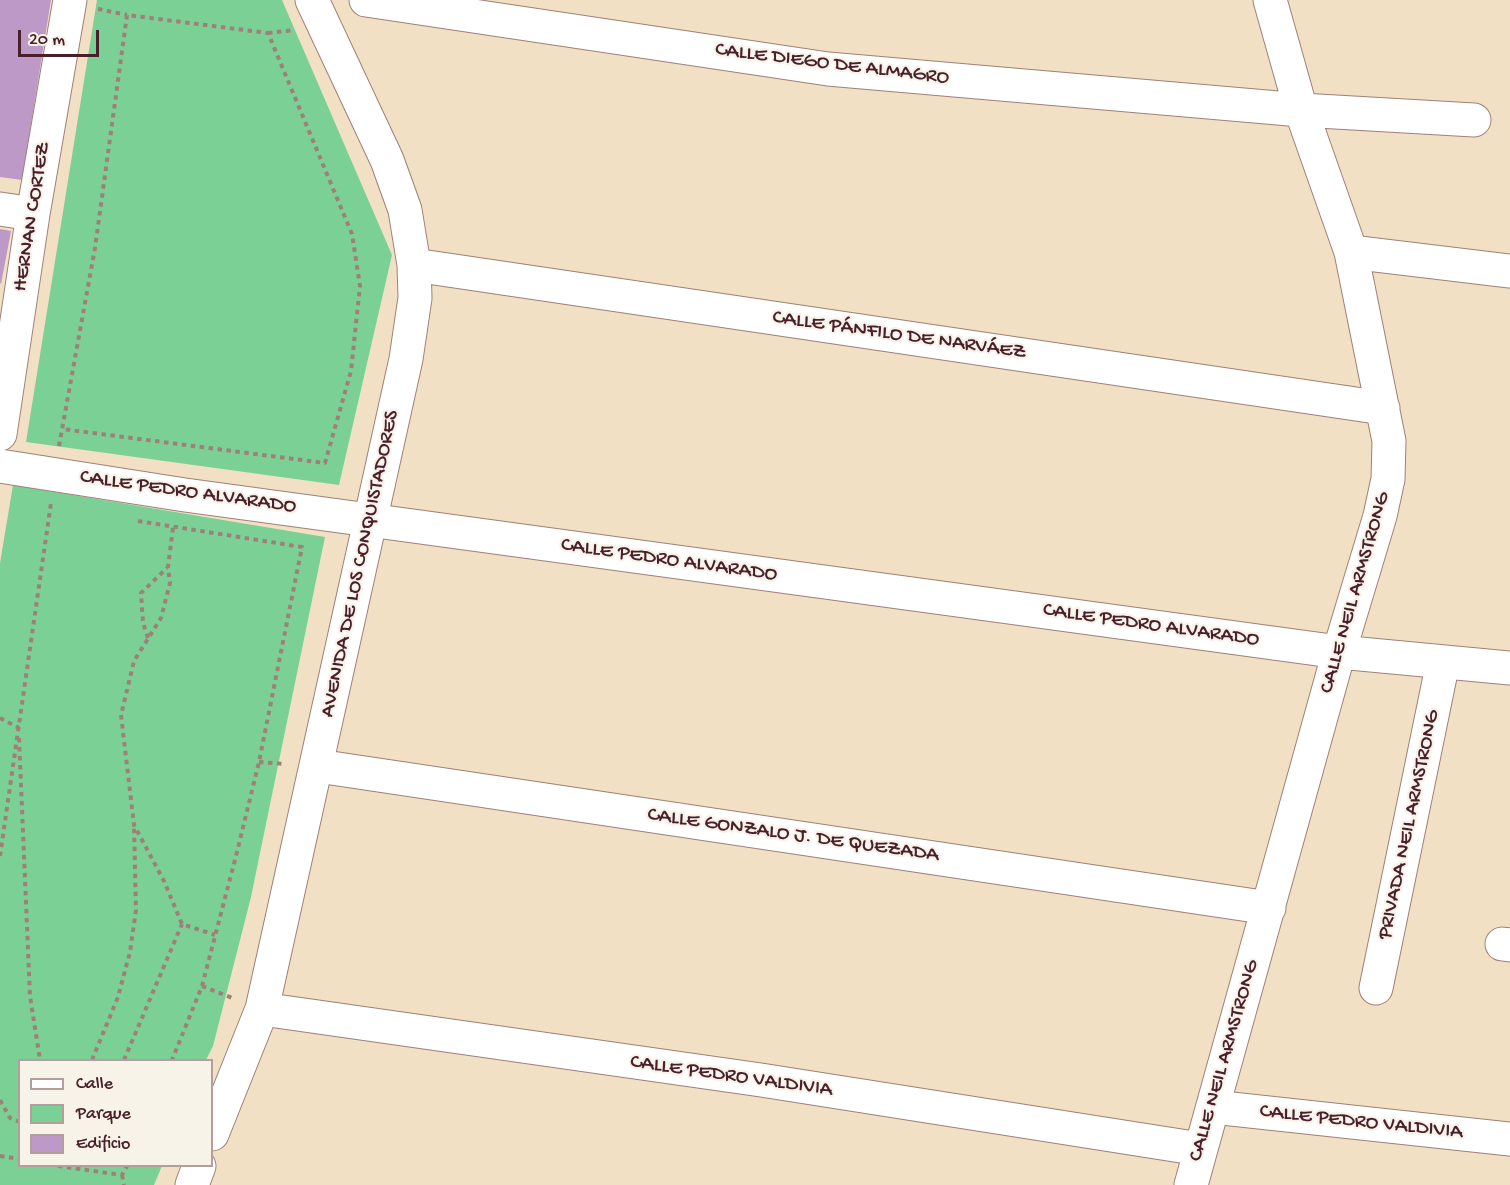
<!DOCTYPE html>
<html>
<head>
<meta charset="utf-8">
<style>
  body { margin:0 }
  #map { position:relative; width:1510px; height:1185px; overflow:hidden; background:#f2e0c4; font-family:"Gochi Hand",sans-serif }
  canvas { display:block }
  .legend { position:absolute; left:18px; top:1059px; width:195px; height:108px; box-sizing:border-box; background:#f7f3e8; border:2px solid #b29e9c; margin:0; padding:8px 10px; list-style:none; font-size:18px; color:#4a1f2b }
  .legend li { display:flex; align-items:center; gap:12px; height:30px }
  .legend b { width:30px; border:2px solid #b29e9c }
  .scale { position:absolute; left:18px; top:30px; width:81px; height:27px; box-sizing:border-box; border:3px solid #4a1f2b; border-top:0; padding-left:8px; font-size:18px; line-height:21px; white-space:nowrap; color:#4a1f2b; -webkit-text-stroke:4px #f7f3e8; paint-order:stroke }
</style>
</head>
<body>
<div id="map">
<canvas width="1510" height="1185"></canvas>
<ul class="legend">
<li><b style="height:8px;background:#fff"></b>Calle</li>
<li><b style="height:16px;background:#7bd195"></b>Parque</li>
<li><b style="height:16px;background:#bd99c7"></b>Edificio</li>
</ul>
<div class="scale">20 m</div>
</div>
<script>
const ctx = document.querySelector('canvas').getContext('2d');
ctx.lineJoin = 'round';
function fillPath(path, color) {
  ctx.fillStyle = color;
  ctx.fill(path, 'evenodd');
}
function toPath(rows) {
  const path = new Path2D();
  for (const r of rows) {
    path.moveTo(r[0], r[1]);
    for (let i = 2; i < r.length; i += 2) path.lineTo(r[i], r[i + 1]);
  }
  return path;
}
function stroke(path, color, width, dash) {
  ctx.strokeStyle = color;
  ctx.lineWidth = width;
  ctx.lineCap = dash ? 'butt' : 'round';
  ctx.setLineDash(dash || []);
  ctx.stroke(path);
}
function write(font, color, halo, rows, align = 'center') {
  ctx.font = font + ' "Gochi Hand",sans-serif';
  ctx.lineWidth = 4.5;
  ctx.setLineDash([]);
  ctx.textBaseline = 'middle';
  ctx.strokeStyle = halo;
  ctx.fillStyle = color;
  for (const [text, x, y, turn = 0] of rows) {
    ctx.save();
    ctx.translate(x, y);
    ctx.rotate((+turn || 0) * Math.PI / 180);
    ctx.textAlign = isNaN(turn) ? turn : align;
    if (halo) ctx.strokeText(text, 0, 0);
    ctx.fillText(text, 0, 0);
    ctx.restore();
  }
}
fillPath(toPath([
  [97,0,282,0,392,255,339,485,26,442],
  [13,485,325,537,251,897,213,1046,206,1060,20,1060,20,1166,162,1166,154,1185,0,1185,0,563]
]), '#7bd195');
fillPath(toPath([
  [0,0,51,0,22,180,0,177],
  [0,229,11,231,1,284,0,283]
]), '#bd99c7');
const minor = toPath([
  [366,0,828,69,1301,110,1474,120],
  [0,209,33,214],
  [1351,252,1510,271],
  [414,265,1383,408],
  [0,434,33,214,70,0],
  [0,466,185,495,1339,652,1510,668],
  [318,766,1269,908],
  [1502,944,1510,945],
  [1376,988,1443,662],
  [262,1009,761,1080,1200,1149],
  [1213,1107,1510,1139],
  [212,1134,262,1009,406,359,415,298,414,265,405,210,387,160,312,0],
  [192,1185,199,1166],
  [1191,1185,1339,652,1380,516,1388,479,1389,441,1351,252,1301,110,1270,0]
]);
stroke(minor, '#9e8078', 35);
stroke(toPath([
  [98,9,127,15],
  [268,33,294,30],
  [59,446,95,248,127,15,268,33,352,234,360,286,351,371,325,463,62,429],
  [138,521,302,547,259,762,237,852,202,986,172,1060],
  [173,528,168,567,170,583,161,618,134,661,121,715,134,825,164,881,182,924,215,935],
  [148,638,143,623,141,593,167,568],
  [0,718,19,728],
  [19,738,30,996,40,1060],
  [259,762,285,764],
  [0,856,51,503],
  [202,986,235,999],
  [92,1060,118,997,130,952,136,910,134,826],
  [124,1060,182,924],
  [0,1100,10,1118,20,1122],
  [0,1156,20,1159],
  [58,1166,122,1175,127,1166],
  [122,1175,124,1185]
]), '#9e8078', 4, [4.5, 4.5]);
stroke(minor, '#fff', 33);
write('21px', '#4a1f2b', '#f7f3e8', [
  ["CALLE DIEGO DE ALMAGRO",832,65,7],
  ["HERNAN CORTEZ",33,217,-81],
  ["CALLE PÁNFILO DE NARVÁEZ",899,336,8],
  ["CALLE PEDRO ALVARADO",188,493,8],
  ["CALLE PEDRO ALVARADO",669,561,8],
  ["AVENIDA DE LOS CONQUISTADORES",361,564,-78],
  ["CALLE NEIL ARMSTRONG",1356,593,-74],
  ["CALLE PEDRO ALVARADO",1151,626,8],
  ["PRIVADA NEIL ARMSTRONG",1410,825,-78],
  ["CALLE GONZALO J. DE QUEZADA",793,836,8],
  ["CALLE NEIL ARMSTRONG",1225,1061,-74],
  ["CALLE PEDRO VALDIVIA",731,1077,8],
  ["CALLE PEDRO VALDIVIA",1361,1123,6]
]);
</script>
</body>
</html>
